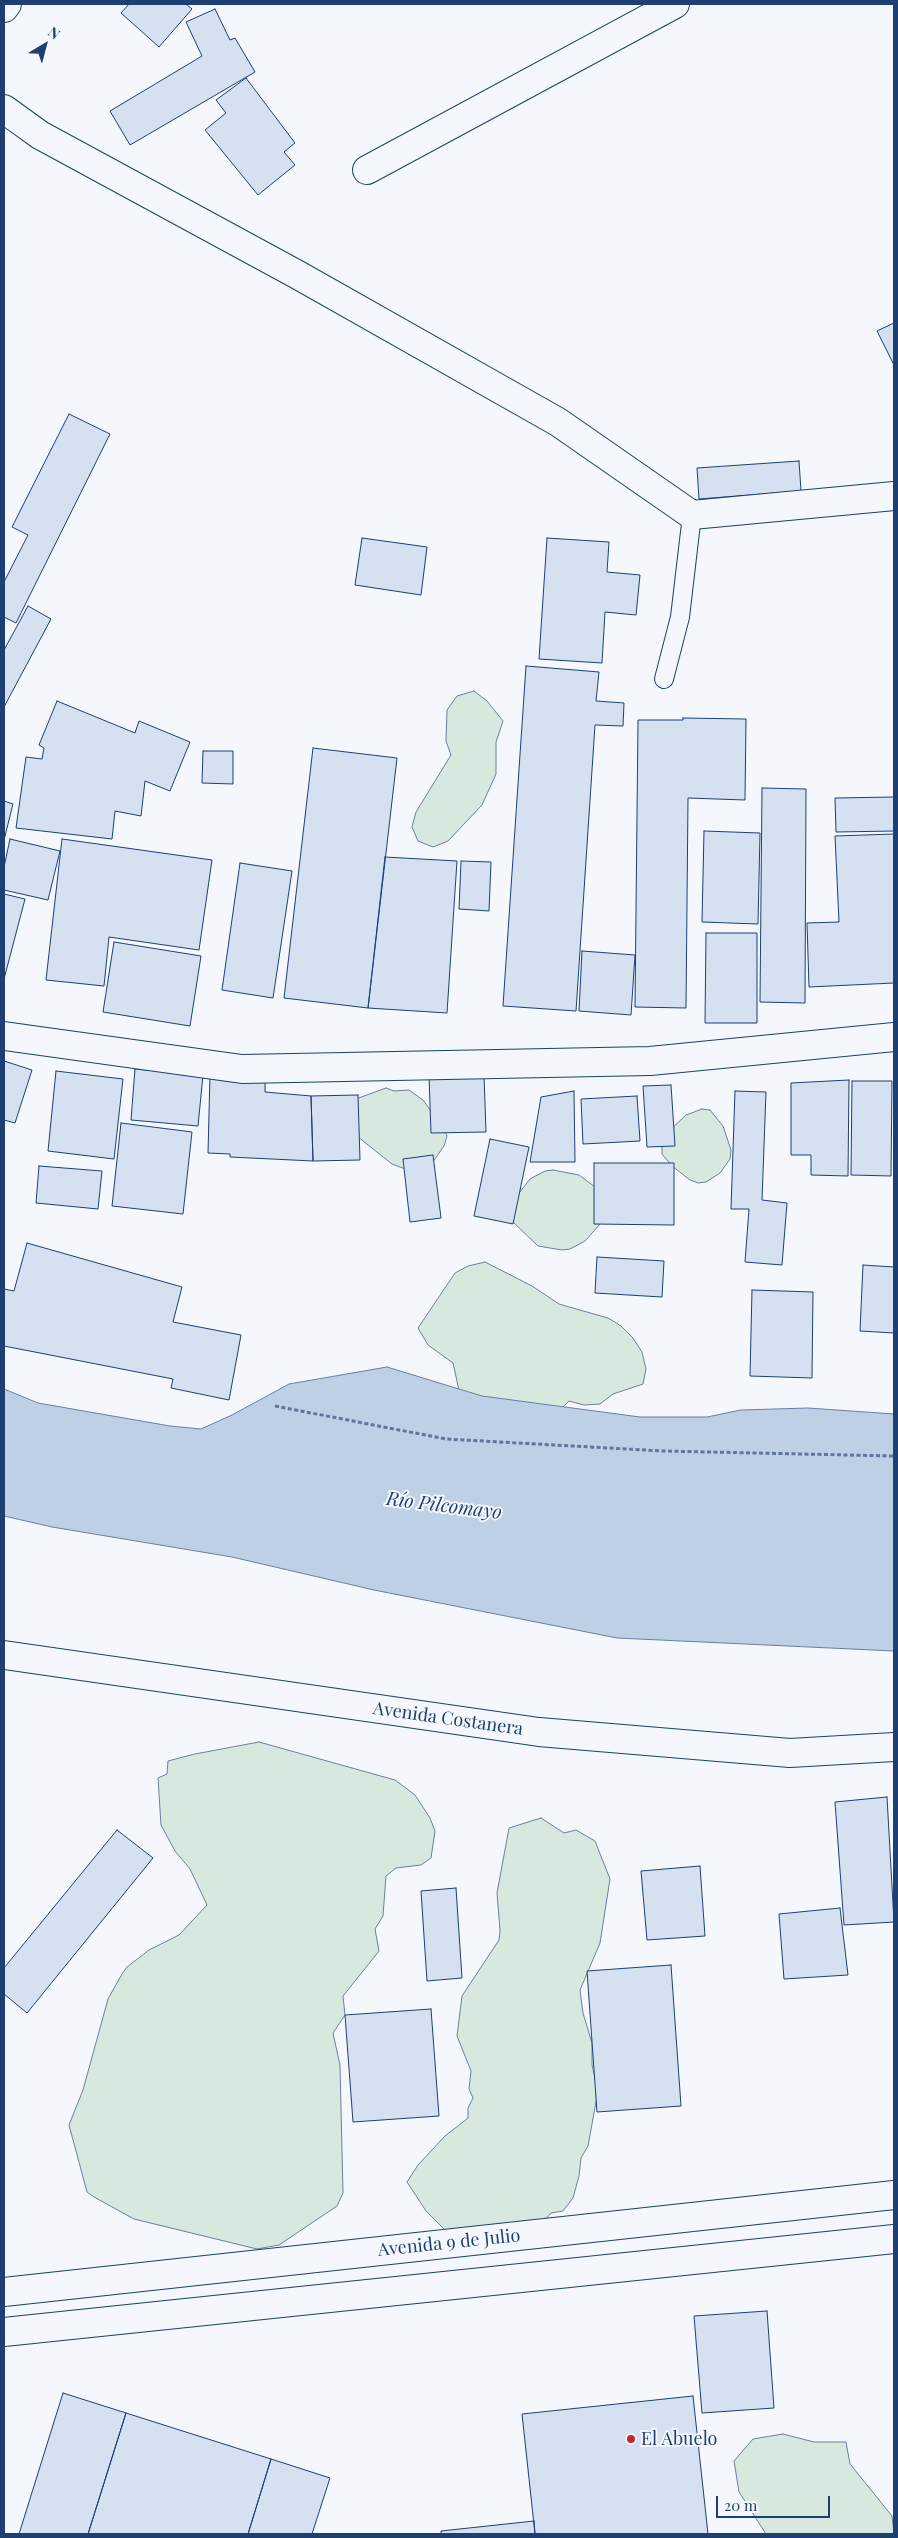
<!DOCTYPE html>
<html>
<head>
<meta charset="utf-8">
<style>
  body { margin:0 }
  #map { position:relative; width:898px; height:2538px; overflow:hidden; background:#f4f7fb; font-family:"Playfair Display",serif }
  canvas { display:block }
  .frame { position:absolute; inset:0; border:5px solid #1d3f73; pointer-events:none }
  .north { position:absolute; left:20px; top:20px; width:50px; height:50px; -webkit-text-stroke:4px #f4f7fb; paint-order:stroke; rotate:37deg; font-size:14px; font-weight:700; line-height:20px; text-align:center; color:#1d3f73 }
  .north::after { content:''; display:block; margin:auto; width:18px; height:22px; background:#1d3f73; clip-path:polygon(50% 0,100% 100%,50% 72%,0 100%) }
  .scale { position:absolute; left:716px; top:2496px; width:114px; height:22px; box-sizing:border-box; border:2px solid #1d3f73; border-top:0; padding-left:6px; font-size:15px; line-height:18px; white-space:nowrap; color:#1d3f73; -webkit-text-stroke:4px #f4f7fb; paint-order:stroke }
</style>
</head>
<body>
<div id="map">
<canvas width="898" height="2538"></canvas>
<div class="frame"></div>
<div class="north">N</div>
<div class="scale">20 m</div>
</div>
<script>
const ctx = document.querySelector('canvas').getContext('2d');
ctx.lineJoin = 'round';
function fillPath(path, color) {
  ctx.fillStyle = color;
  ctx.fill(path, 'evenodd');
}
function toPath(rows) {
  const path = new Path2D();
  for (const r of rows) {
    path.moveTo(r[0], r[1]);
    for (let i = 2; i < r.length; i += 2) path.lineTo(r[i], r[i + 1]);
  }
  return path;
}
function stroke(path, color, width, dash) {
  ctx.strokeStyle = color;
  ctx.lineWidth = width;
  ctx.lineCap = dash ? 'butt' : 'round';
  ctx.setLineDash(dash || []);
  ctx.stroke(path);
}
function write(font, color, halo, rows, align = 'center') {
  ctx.font = font + ' "Playfair Display",serif';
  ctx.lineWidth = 4;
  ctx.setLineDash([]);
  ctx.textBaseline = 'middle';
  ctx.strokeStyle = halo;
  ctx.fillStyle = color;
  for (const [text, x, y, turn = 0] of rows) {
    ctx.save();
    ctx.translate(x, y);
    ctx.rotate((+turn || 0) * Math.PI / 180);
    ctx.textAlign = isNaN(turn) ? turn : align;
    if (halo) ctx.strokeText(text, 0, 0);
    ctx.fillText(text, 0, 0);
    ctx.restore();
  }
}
const green = toPath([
  [474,691,487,701,503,721,496,742,496,774,482,805,448,841,433,847,418,841,412,827,416,812,451,755,446,741,447,710,457,696,474,691],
  [386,1088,394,1091,409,1090,423,1100,444,1129,447,1136,444,1146,430,1166,408,1170,392,1164,348,1129,356,1099,386,1088],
  [702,1109,710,1110,723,1126,731,1150,730,1159,720,1173,706,1182,698,1183,690,1180,672,1166,662,1154,662,1146,667,1133,686,1115,702,1109],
  [553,1170,579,1175,595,1187,608,1215,585,1241,570,1249,562,1250,538,1246,511,1220,516,1197,530,1179,545,1171,553,1170],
  [485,1262,532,1286,559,1304,608,1318,621,1326,633,1338,642,1352,646,1369,643,1384,613,1394,600,1404,584,1405,569,1401,558,1412,460,1395,453,1363,428,1345,418,1328,455,1273,468,1266,485,1262],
  [259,1742,395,1780,415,1795,430,1818,435,1831,431,1858,421,1865,396,1868,386,1876,383,1916,375,1929,379,1951,343,1996,345,2015,333,2033,340,2065,343,2193,337,2206,279,2245,257,2249,134,2219,94,2197,87,2192,69,2125,83,2090,108,1999,122,1974,127,1967,149,1950,179,1935,207,1905,190,1869,175,1851,161,1825,158,1778,167,1774,168,1761,195,1754,259,1742],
  [541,1818,564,1833,576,1830,595,1841,610,1879,600,1943,580,1990,583,2013,592,2043,592,2065,598,2091,588,2146,581,2158,579,2176,573,2198,563,2211,551,2213,544,2221,448,2233,426,2211,407,2182,418,2165,445,2136,468,2118,468,2108,473,2098,469,2089,471,2071,457,2036,462,1996,499,1940,500,1930,497,1893,509,1828,541,1818],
  [783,2434,814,2442,846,2442,850,2464,892,2516,894,2534,766,2534,739,2492,734,2461,753,2439,783,2434]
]);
fillPath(green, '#d7e8df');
stroke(green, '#687fa3', 1);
const water = toPath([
  [387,1367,482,1396,640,1417,707,1417,741,1410,808,1408,894,1414,894,1651,617,1638,374,1590,232,1557,52,1527,4,1516,4,1389,38,1403,170,1426,201,1429,232,1415,289,1384,387,1367]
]);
fillPath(water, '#bed0e5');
stroke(water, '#687fa3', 1);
const building = toPath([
  [129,4,186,4,192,9,159,47,121,13,129,4],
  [215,9,230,40,235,38,255,72,130,145,110,111,202,56,186,22,215,9],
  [246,78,295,143,284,152,295,165,258,195,205,130,226,113,216,100,246,78],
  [894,323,894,365,877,331,894,323],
  [69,414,110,434,16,623,4,617,4,582,28,535,12,527,69,414],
  [799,461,801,491,699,499,697,468,799,461],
  [362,538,427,547,421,595,355,585,362,538],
  [547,538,609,542,607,572,640,575,636,615,605,612,602,663,539,659,547,538],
  [28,606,51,619,4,707,4,650,28,606],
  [526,666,599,672,596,701,624,703,623,726,595,725,576,1011,503,1006,526,666],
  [57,701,135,733,139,721,190,742,170,791,145,781,141,816,115,811,112,839,16,828,26,757,42,759,44,748,39,745,57,701],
  [683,718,746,719,745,800,688,798,686,1008,635,1007,638,720,683,720,683,718],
  [313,748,397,758,368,1008,284,998,313,748],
  [203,751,233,751,233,784,202,783,203,751],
  [762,788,806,789,805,1003,760,1002,762,788],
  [894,797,894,831,836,832,835,798,894,797],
  [4,801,13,804,4,840,4,801],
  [704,831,760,833,758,924,702,922,704,831],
  [894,834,894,983,809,987,807,923,839,922,835,836,894,834],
  [10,839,60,851,48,900,4,890,4,867,10,839],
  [62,839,212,860,199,950,109,937,104,986,46,980,62,839],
  [385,857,457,861,447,1013,368,1008,385,857],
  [461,861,491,862,489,911,459,909,461,861],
  [240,863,292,871,273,998,222,990,240,863],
  [4,894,25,899,4,979,4,894],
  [706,933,757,933,757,1023,705,1023,706,933],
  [114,942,201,956,190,1026,103,1012,114,942],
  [582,951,635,955,631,1015,579,1011,582,951],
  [4,1061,32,1070,15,1123,4,1120,4,1061],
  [135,1069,203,1075,198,1126,131,1120,135,1069],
  [56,1071,123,1079,114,1159,48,1151,56,1071],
  [210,1075,265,1077,265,1092,311,1096,313,1161,230,1157,230,1154,208,1153,210,1075],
  [484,1075,486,1132,431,1133,429,1076,484,1075],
  [849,1080,848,1176,811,1175,811,1155,791,1155,791,1083,849,1080],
  [852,1081,892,1081,891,1176,851,1175,852,1081],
  [671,1085,675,1146,647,1147,643,1086,671,1085],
  [574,1091,575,1162,530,1162,541,1097,574,1091],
  [735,1091,766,1092,762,1200,787,1203,782,1265,745,1262,749,1209,731,1209,735,1091],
  [358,1095,360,1160,313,1161,311,1096,358,1095],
  [637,1096,640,1141,583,1144,581,1099,637,1096],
  [121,1123,192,1132,183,1214,112,1206,121,1123],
  [490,1139,529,1147,513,1224,474,1216,490,1139],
  [433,1155,441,1218,410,1222,403,1159,433,1155],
  [594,1163,674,1163,674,1225,594,1224,594,1163],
  [39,1166,102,1171,98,1209,36,1203,39,1166],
  [27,1243,182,1287,173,1322,241,1335,229,1400,171,1388,173,1379,4,1346,4,1289,14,1291,27,1243],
  [597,1257,664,1261,662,1297,595,1293,597,1257],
  [863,1265,894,1267,894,1333,860,1331,863,1265],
  [752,1290,813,1292,812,1378,750,1376,752,1290],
  [887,1797,894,1922,844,1925,835,1802,887,1797],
  [117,1830,153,1858,27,2013,4,1994,4,1968,117,1830],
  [700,1866,705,1936,647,1940,641,1871,700,1866],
  [456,1888,462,1978,427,1981,421,1891,456,1888],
  [840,1908,848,1975,784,1979,779,1914,840,1908],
  [671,1965,681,2106,597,2112,587,1971,671,1965],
  [431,2009,439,2116,353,2122,345,2015,431,2009],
  [767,2311,774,2408,702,2413,694,2316,767,2311],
  [63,2393,126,2413,88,2534,19,2534,63,2393],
  [693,2396,708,2534,535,2534,522,2414,693,2396],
  [126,2413,271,2459,248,2534,88,2534,126,2413],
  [271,2459,330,2478,312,2534,248,2534,271,2459],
  [534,2521,535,2534,441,2534,441,2531,534,2521]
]);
fillPath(building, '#d5e0f0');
stroke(building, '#1d3f73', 1);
const lane = toPath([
  [664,679,680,617,692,515]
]);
const street = toPath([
  [4,109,40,135,298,275,558,422,692,515,894,496],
  [367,170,675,4],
  [4,1036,242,1069,650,1061,894,1037],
  [4,2292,894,2195],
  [4,2332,894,2239]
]);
const secondary = toPath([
  [4,8,7,4],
  [4,1655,539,1732,790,1753,894,1747]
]);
stroke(lane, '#1d3f73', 20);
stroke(street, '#1d3f73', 30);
stroke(secondary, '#1d3f73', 30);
stroke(toPath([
  [275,1406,446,1439,663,1451,894,1456]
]), '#5e769c', 3, [4, 2.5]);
stroke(lane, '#f4f7fb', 18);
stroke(street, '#f4f7fb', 28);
stroke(secondary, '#f4f7fb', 28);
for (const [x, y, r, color] of [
  [631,2439,5,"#c62828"]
]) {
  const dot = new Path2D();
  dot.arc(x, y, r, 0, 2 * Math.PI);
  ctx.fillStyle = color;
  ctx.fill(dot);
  stroke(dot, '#f4f7fb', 2);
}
write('18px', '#1d3f73', '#f4f7fb', [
  ["Avenida Costanera",448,1719,8],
  ["Avenida 9 de Julio",449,2243,-6]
]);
write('18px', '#1d3f73', '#f4f7fb', [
  ["El Abuelo",641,2439]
], 'left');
write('italic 19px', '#1d3f73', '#f4f7fb', [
  ["Río Pilcomayo",444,1506,7]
]);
</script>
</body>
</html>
